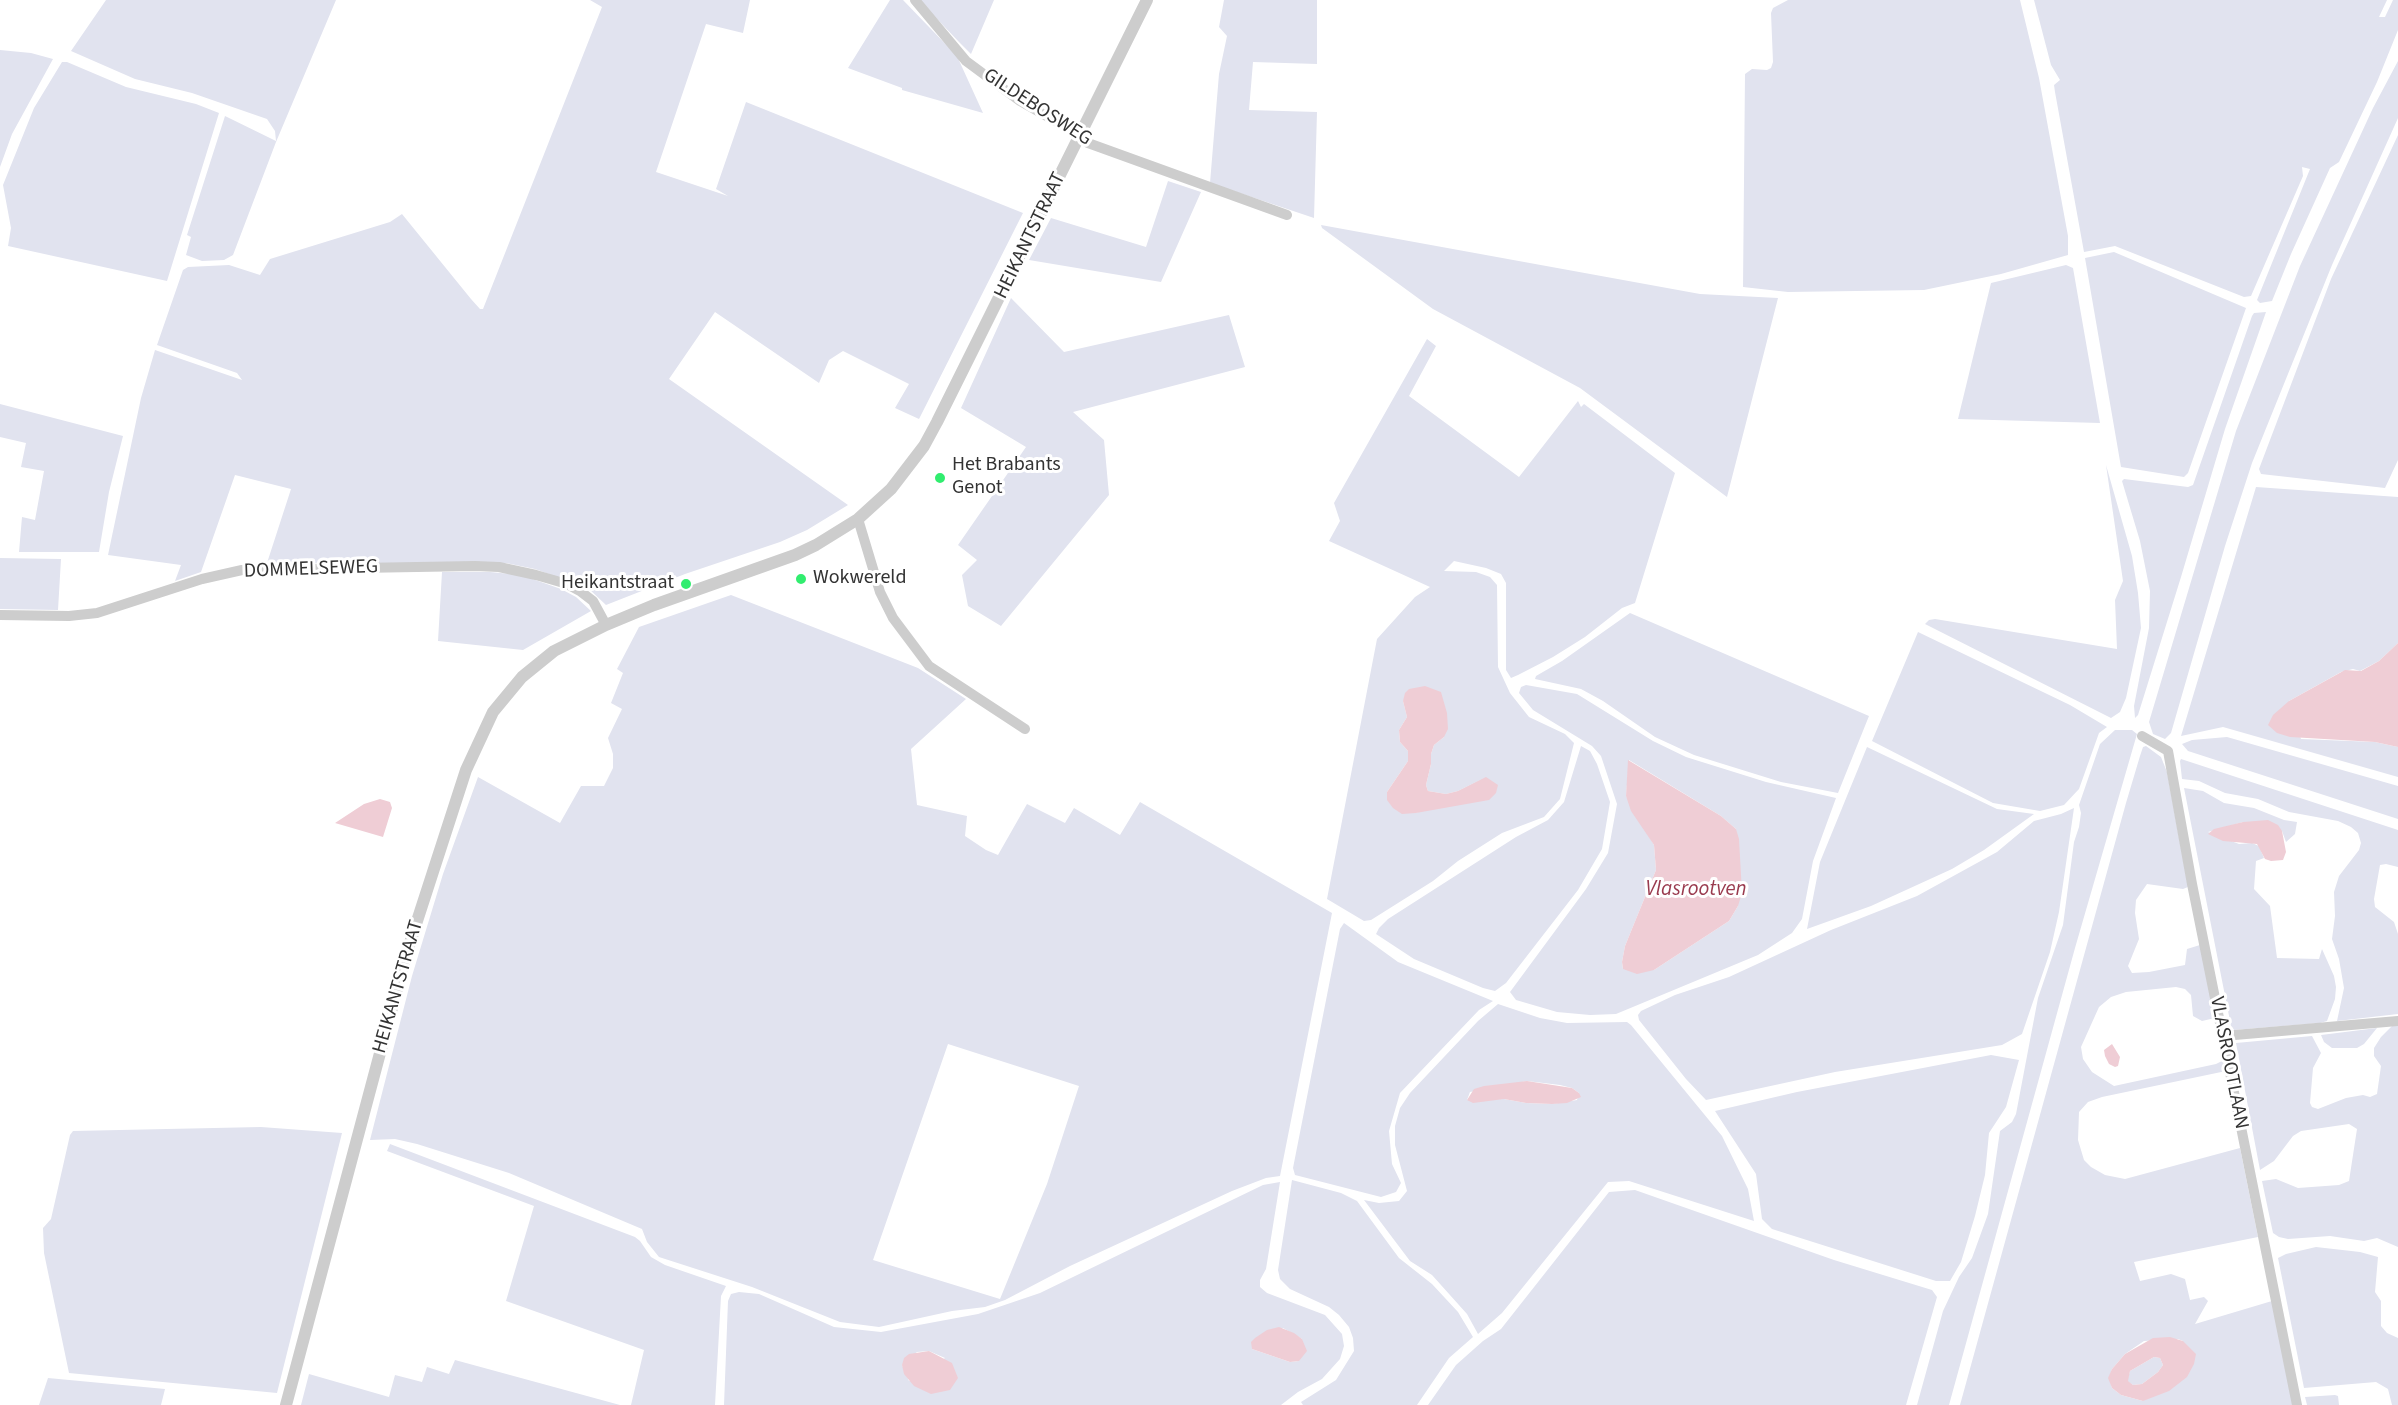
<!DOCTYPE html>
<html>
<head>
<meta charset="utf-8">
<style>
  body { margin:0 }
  canvas { display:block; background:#fff }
</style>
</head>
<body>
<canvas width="2398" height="1405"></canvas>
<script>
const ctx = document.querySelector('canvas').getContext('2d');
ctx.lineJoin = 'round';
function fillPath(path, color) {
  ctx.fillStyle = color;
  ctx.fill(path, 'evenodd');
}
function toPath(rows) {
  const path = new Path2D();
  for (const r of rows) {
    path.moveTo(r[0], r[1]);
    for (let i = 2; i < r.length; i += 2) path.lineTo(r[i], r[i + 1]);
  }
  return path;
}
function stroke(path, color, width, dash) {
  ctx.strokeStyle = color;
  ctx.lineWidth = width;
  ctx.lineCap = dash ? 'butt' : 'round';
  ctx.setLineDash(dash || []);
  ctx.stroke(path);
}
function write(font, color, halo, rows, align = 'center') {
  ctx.font = font + ' "Source Sans 3",sans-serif';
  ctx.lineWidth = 6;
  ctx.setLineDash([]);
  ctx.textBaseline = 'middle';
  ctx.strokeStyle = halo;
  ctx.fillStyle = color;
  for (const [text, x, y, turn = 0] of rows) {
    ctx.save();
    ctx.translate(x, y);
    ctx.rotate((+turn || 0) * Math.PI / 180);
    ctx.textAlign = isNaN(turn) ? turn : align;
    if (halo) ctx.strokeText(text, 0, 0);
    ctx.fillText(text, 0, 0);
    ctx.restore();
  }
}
fillPath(toPath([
  [106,0,336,0,276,142,233,255,224,260,202,261,186,255,191,237,187,235,225,116,276,141,275,131,267,119,192,93,135,79,71,51],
  [590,0,750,0,743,33,706,24,656,172,728,196,716,189,746,102,1023,213,919,419,895,408,909,384,843,351,829,360,819,383,715,312,669,379,848,505,807,530,780,542,685,574,606,605,588,588,535,569,506,563,267,563,291,489,235,475,201,572,175,581,181,565,108,555,141,398,155,350,242,380,237,373,157,345,183,270,188,267,229,265,260,275,270,259,390,222,402,214,471,299,480,309,483,309,602,7],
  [890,0,903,0,957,56,983,113,902,90,902,88,848,68],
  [919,0,994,0,971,54,959,42],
  [1224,0,1317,0,1317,64,1253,62,1249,110,1317,112,1314,218,1210,183,1219,74,1227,36,1219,27],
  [1788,0,2020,0,2039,78,2068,236,2068,255,2001,274,1924,290,1788,292,1743,287,1745,74,1752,69,1767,70,1771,68,1773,62,1771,13,1773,8],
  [2034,0,2387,0,2379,17,2385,17,2393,0,2398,0,2398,30,2377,82,2339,162,2330,168,2291,254,2272,301,2260,303,2257,300,2310,169,2302,167,2303,176,2251,296,2244,297,2115,246,2084,252,2055,92,2054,85,2060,80,2051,65],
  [0,50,31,53,53,59,12,134,0,167],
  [2398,61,2398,118,2332,265,2252,463,2225,546,2171,733,2165,739,2153,734,2149,722,2236,431,2300,266,2373,108],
  [62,62,67,62,126,87,196,104,219,113,167,281,8,246,11,228,3,185,34,108],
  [2398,135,2398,460,2385,488,2261,474,2259,469,2331,279],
  [1168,181,1201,192,1161,282,1029,260,1051,218,1146,247],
  [1321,225,1700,294,1778,298,1727,497,1580,388,1433,309,1322,228],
  [2114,252,2246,308,2188,473,2184,477,2121,467,2085,258],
  [2066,265,2073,268,2100,423,1958,419,1991,283],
  [1011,298,1064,352,1229,315,1245,367,1073,412,1104,440,1109,495,1001,626,968,606,962,575,977,560,958,545,1026,447,961,408],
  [2266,312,2225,429,2181,577,2138,715,2135,718,2134,706,2149,628,2150,591,2140,541,2122,481,2124,479,2188,487,2193,485,2252,316,2254,313],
  [1427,339,1436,346,1409,396,1519,477,1578,401,1581,407,1584,404,1675,473,1635,603,1622,608,1585,637,1553,657,1518,675,1511,678,1506,670,1506,583,1501,574,1486,568,1454,561,1444,571,1476,572,1490,577,1497,585,1498,667,1510,693,1529,717,1565,734,1574,743,1560,799,1544,817,1502,833,1458,861,1433,881,1371,920,1364,921,1327,899,1377,639,1415,597,1430,587,1329,541,1340,521,1334,503],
  [1420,687,1444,737,1434,745,1431,754,1431,764,1426,785,1428,791,1446,794,1458,791,1486,777,1416,813,1387,792,1408,761,1408,751,1400,742,1399,730,1407,717,1403,701],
  [0,404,123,436,109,492,99,552,19,552,22,517,35,520,44,471,21,467,26,443,0,437],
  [2106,465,2132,556,2138,593,2141,628,2126,698,2120,712,2111,718,1925,624,1929,620,1935,619,2117,649,2115,600,2123,581],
  [2256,487,2398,497,2398,643,2379,661,2360,671,2353,669,2341,672,2289,701,2301,739,2375,742,2398,747,2398,777,2223,727,2181,736],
  [0,558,61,559,58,610,0,609],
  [442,572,490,572,521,575,561,589,576,597,591,611,523,650,438,641],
  [731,595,918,668,966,699,911,749,917,805,967,816,965,836,986,850,998,855,1027,804,1065,823,1074,808,1120,835,1140,802,1332,913,1280,1176,1266,1178,1232,1191,1070,1266,1005,1300,985,1307,952,1311,879,1327,840,1322,752,1287,659,1257,647,1242,642,1229,509,1173,417,1144,395,1139,370,1140,412,976,443,874,478,777,560,823,581,786,604,786,613,768,613,754,608,738,622,709,611,703,623,673,617,669,639,627],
  [948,1044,1079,1086,1047,1184,1000,1299,873,1260],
  [1630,613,1869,716,1838,793,1781,782,1694,755,1655,737,1603,701,1581,689,1535,679,1536,676,1562,661],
  [1918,632,2070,705,2107,727,2099,733,2079,789,2064,805,2040,811,1993,803,1872,741],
  [1526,685,1577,694,1653,741,1686,757,1766,782,1836,798,1813,861,1802,919,1792,933,1758,955,1616,1014,1590,1015,1557,1012,1516,1000,1510,992,1586,889,1608,853,1617,804,1601,756,1592,746,1533,710,1519,693,1521,687],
  [1629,760,1721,816,1736,829,1738,906,1729,921,1654,970,1623,969,1622,962,1625,946,1656,870,1654,845,1626,796],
  [2115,730,2132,730,2137,734,2075,948,1949,1405,1917,1405,1943,1311,1959,1277,1972,1258,1988,1214,2000,1131,2012,1122,2016,1114,2038,998,2063,925,2074,842,2079,827,2081,813,2079,805,2100,744],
  [2227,737,2398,786,2398,819,2188,751,2182,744,2192,740],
  [1581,746,1590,751,1597,764,1610,802,1602,849,1578,890,1506,983,1495,991,1483,988,1414,959,1376,934,1379,928,1388,919,1516,837,1548,820,1564,802],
  [2146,746,2161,757,2167,772,2188,887,2183,889,2147,884,2136,900,2135,913,2139,939,2128,966,2132,973,2149,972,2185,965,2187,949,2200,945,2215,1018,2202,1021,2193,1016,2191,995,2185,989,2176,987,2126,992,2111,997,2099,1007,2081,1047,2083,1059,2092,1072,2114,1086,2216,1064,2224,1060,2226,1071,2102,1097,2088,1102,2079,1112,2078,1140,2084,1160,2091,1167,2105,1175,2125,1179,2240,1148,2258,1237,2134,1262,2140,1281,2171,1274,2185,1279,2190,1300,2204,1297,2208,1301,2195,1324,2272,1301,2293,1405,1960,1405,2126,803,2140,756,2143,747],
  [2178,1339,2183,1341,2143,1401,2121,1395,2112,1388,2109,1378,2112,1369,2125,1354,2144,1341],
  [1867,747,1997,809,2034,814,1984,850,1952,869,1871,906,1807,929,1820,862],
  [2181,759,2398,830,2398,867,2386,864,2380,865,2374,899,2375,907,2394,922,2398,934,2398,1014,2337,1021,2344,988,2339,959,2332,939,2335,916,2334,892,2339,876,2359,850,2361,843,2358,833,2351,827,2338,821,2289,812,2258,799,2225,793,2199,781,2182,779,2180,761],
  [2184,788,2203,791,2224,803,2254,808,2284,820,2297,822,2295,834,2286,842,2282,831,2243,822,2208,832,2239,844,2252,843,2259,846,2264,858,2256,861,2254,889,2270,906,2277,958,2319,959,2322,949,2334,976,2336,987,2335,999,2327,1021,2320,1023,2234,1030,2231,1026],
  [2074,808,2059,912,2050,952,2022,1034,2002,1045,1835,1072,1706,1100,1686,1079,1639,1020,1638,1015,1641,1011,1675,995,1729,977,1831,930,1917,896,1997,852,2034,821,2061,814],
  [1344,923,1398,962,1493,1001,1479,1010,1400,1093,1389,1131,1392,1164,1401,1183,1396,1192,1381,1197,1295,1175,1293,1168,1340,929],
  [1498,1004,1540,1018,1567,1023,1627,1022,1631,1025,1722,1136,1748,1189,1754,1221,1629,1181,1608,1182,1502,1313,1478,1334,1467,1314,1432,1275,1410,1261,1364,1200,1379,1203,1399,1201,1407,1191,1395,1145,1395,1126,1400,1108,1410,1093,1478,1021],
  [1527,1081,1560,1085,1572,1088,1579,1093,1577,1100,1552,1104,1526,1103,1504,1099,1467,1100,1470,1092],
  [2392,1026,2398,1026,2398,1247,2377,1238,2364,1241,2330,1236,2288,1239,2279,1237,2273,1233,2262,1181,2276,1179,2298,1188,2339,1185,2349,1181,2357,1129,2349,1124,2301,1131,2293,1136,2274,1161,2260,1170,2236,1043,2312,1036,2321,1053,2313,1068,2310,1103,2312,1107,2318,1109,2346,1098,2363,1095,2370,1097,2377,1094,2381,1066,2374,1056,2374,1048,2381,1037],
  [2377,1028,2364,1044,2357,1048,2332,1048,2324,1042,2321,1035],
  [1991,1055,2019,1060,2006,1107,1989,1133,1985,1175,1975,1216,1961,1262,1950,1281,1936,1281,1772,1229,1762,1219,1756,1174,1715,1111,1797,1092],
  [261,1127,342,1133,277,1393,69,1373,44,1253,43,1228,51,1219,70,1135,73,1131],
  [390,1144,635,1237,640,1241,651,1257,665,1265,726,1286,721,1296,715,1405,631,1405,644,1350,506,1301,534,1206,387,1151],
  [1292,1180,1341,1193,1357,1201,1399,1258,1432,1284,1458,1312,1473,1337,1449,1358,1417,1405,1303,1405,1301,1402,1336,1380,1354,1351,1353,1338,1349,1327,1339,1315,1329,1307,1290,1289,1280,1279,1278,1270],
  [1280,1182,1266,1269,1260,1280,1260,1287,1267,1293,1325,1315,1342,1334,1344,1346,1340,1359,1322,1379,1298,1392,1281,1405,724,1405,728,1301,731,1294,739,1292,759,1294,834,1327,881,1332,978,1314,1040,1293,1263,1185],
  [1283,1328,1302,1339,1299,1361,1290,1362,1252,1349],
  [929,1351,945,1358,909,1381,902,1365,917,1352],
  [1635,1190,1834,1260,1932,1290,1937,1297,1906,1405,1428,1405,1456,1365,1483,1341,1501,1329,1609,1192],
  [2316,1247,2360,1252,2378,1257,2375,1292,2381,1301,2381,1326,2387,1333,2398,1338,2398,1405,2392,1405,2388,1389,2376,1382,2304,1388,2278,1258,2286,1254],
  [2154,1357,2160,1358,2163,1365,2158,1372,2142,1384,2133,1385,2127,1381,2130,1371],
  [455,1360,620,1405,301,1405,309,1374,389,1397,395,1375,422,1382,427,1367,449,1374],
  [48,1378,165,1389,161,1405,39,1405],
  [2335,1395,2338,1396,2339,1405,2307,1405,2305,1397]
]), '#e1e3ef');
fillPath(toPath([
  [2398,643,2398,747,2375,742,2290,737,2277,733,2268,725,2273,715,2289,701,2345,670,2361,671,2379,661],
  [1425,686,1441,692,1447,713,1448,729,1444,737,1434,745,1431,754,1431,764,1426,785,1428,791,1446,794,1458,791,1486,777,1498,785,1496,793,1489,800,1416,813,1402,814,1393,808,1387,800,1387,792,1408,761,1408,751,1400,742,1399,730,1407,717,1403,701,1405,693,1409,689],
  [1628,760,1721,816,1736,829,1739,839,1742,893,1738,906,1729,921,1654,970,1637,974,1623,969,1622,962,1625,946,1656,870,1654,845,1631,811,1626,796],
  [380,799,390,802,392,808,383,837,335,823,364,804],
  [2268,820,2278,825,2282,831,2286,852,2283,860,2271,861,2265,859,2257,844,2223,841,2208,834,2214,829,2243,822],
  [2112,1044,2120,1057,2118,1066,2115,1067,2109,1064,2105,1056,2104,1050],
  [1527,1081,1572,1088,1579,1093,1581,1097,1567,1103,1552,1104,1526,1103,1504,1099,1473,1103,1467,1100,1474,1089,1484,1086],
  [1279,1327,1294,1333,1302,1339,1307,1351,1299,1361,1290,1362,1252,1349,1251,1342,1255,1338,1267,1330],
  [2170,1337,2183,1341,2196,1354,2194,1364,2187,1377,2169,1391,2143,1401,2121,1395,2112,1388,2108,1378,2112,1369,2125,1354,2153,1338],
  [2154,1357,2160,1358,2163,1365,2158,1372,2142,1384,2133,1385,2128,1381,2130,1371],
  [929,1351,952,1363,958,1378,950,1390,931,1394,914,1386,904,1374,902,1365,904,1358,909,1354]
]), '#efcdd5');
stroke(toPath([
  [915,0,966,61,1020,101,1071,130,1088,143,1287,215],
  [858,519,880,592,893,618,929,666,1025,729],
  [0,615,69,616,97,613,202,579,242,570,475,566,499,567,536,575,567,584,580,591,593,601,606,625],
  [2142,736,2168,751,2192,884,2297,1405],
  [2223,1036,2398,1021]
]), '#cdcdcd', 10);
stroke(toPath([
  [286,1405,407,952,466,770,493,712,522,677,554,651,606,625,654,605,795,555,816,545,858,519,891,489,924,446,937,422,1147,0]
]), '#cdcdcd', 12);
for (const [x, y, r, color] of [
  [940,478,6,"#31ed6f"],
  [801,579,6,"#31ed6f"],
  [686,584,6,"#31ed6f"]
]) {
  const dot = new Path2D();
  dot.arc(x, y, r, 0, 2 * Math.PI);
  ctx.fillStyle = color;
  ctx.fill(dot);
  stroke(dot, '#fff', 2);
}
write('20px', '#333', '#fff', [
  ["GILDEBOSWEG",1037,108,33],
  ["HEIKANTSTRAAT",1031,236,-64],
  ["DOMMELSEWEG",311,570,-2],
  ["HEIKANTSTRAAT",399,987,-74],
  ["VLASROOTLAAN",2228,1063,79]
]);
write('20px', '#333', '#fff', [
  ["Het Brabants",952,466],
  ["Genot",952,489],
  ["Wokwereld",813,579],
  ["Heikantstraat",674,584,"right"]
], 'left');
write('italic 21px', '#9a3b4f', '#fff', [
  ["Vlasrootven",1696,890]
]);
</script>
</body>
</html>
